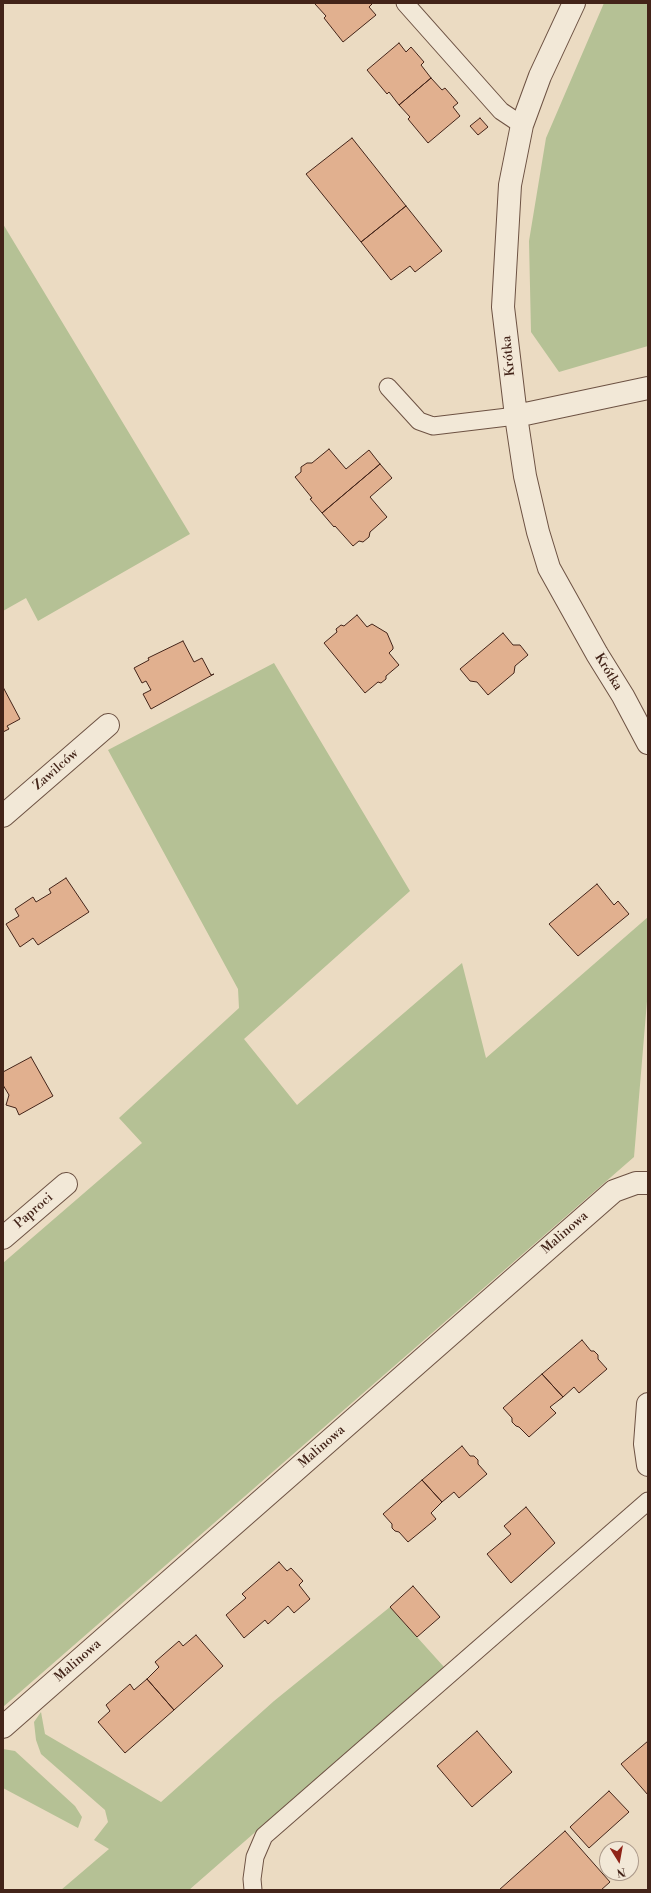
<!DOCTYPE html>
<html>
<head>
<meta charset="utf-8">
<style>
  body { margin:0 }
  #map { position:relative; width:651px; height:1893px; overflow:hidden; background:#ebdbc2; font-family:"Libre Bodoni",serif }
  canvas { display:block }
  .frame { position:absolute; inset:0; border:4px solid #432419; pointer-events:none }
  .north { position:absolute; left:599px; top:1841px; width:40px; height:40px; box-sizing:border-box; background:#f2e8d7; border:1px solid #ac9a8b; border-radius:50%; rotate:169deg; font-size:11px; font-weight:700; line-height:16px; text-align:center; color:#432419 }
  .north::after { content:''; display:block; margin:auto; width:14px; height:18px; background:#8f2418; clip-path:polygon(50% 0,100% 100%,50% 72%,0 100%) }
</style>
</head>
<body>
<div id="map">
<canvas width="651" height="1893"></canvas>
<div class="frame"></div>
<div class="north">N</div>
</div>
<script>
const ctx = document.querySelector('canvas').getContext('2d');
ctx.lineJoin = 'round';
function fillPath(path, color) {
  ctx.fillStyle = color;
  ctx.fill(path, 'evenodd');
}
function toPath(rows) {
  const path = new Path2D();
  for (const r of rows) {
    path.moveTo(r[0], r[1]);
    for (let i = 2; i < r.length; i += 2) path.lineTo(r[i], r[i + 1]);
  }
  return path;
}
function stroke(path, color, width, dash) {
  ctx.strokeStyle = color;
  ctx.lineWidth = width;
  ctx.lineCap = dash ? 'butt' : 'round';
  ctx.setLineDash(dash || []);
  ctx.stroke(path);
}
function write(font, color, halo, rows, align = 'center') {
  ctx.font = font + ' "Libre Bodoni",serif';
  ctx.lineWidth = 3;
  ctx.setLineDash([]);
  ctx.textBaseline = 'middle';
  ctx.strokeStyle = halo;
  ctx.fillStyle = color;
  for (const [text, x, y, turn = 0] of rows) {
    ctx.save();
    ctx.translate(x, y);
    ctx.rotate((+turn || 0) * Math.PI / 180);
    ctx.textAlign = isNaN(turn) ? turn : align;
    if (halo) ctx.strokeText(text, 0, 0);
    ctx.fillText(text, 0, 0);
    ctx.restore();
  }
}
fillPath(toPath([
  [604,3,648,3,648,346,559,372,531,332,529,241,546,138],
  [3,224,190,534,38,621,26,598,3,611],
  [274,663,410,891,244,1039,297,1105,462,963,486,1058,648,917,648,989,634,1157,3,1707,3,1263,142,1143,119,1118,239,1008,238,989,108,750],
  [390,1607,444,1667,189,1890,61,1890,109,1849,94,1840,108,1822,105,1810,41,1754,36,1740,34,1722,41,1712,45,1734,161,1802,274,1701],
  [3,1749,15,1751,75,1806,82,1817,78,1828,3,1788]
]), '#b5c195');
const building = toPath([
  [317,3,373,3,369,7,376,15,343,42,324,18,326,16,315,4,317,3],
  [399,43,406,52,411,47,424,62,421,65,431,78,399,105,389,92,387,94,367,70,399,43],
  [431,78,442,90,445,88,458,103,453,107,460,116,428,143,408,119,410,117,399,105,431,78],
  [480,118,488,127,478,135,470,126,480,118],
  [352,138,406,206,361,242,306,174,352,138],
  [406,206,442,251,415,272,410,266,391,280,361,242,406,206],
  [329,449,346,469,369,450,380,464,322,513,310,499,312,498,295,477,301,472,301,467,307,463,312,463,329,449],
  [380,464,392,478,370,497,387,517,370,532,369,537,363,542,359,541,353,546,335,526,334,527,322,513,380,464],
  [357,615,367,627,372,624,387,633,393,647,393,649,389,653,399,665,386,676,386,679,381,683,378,682,365,693,324,643,337,632,336,629,341,625,344,626,357,615],
  [503,633,513,645,520,645,528,655,515,666,514,673,488,695,477,682,470,681,460,669,503,633],
  [183,641,194,662,202,658,211,675,214,674,151,709,143,694,151,690,146,681,142,683,134,668,149,660,148,658,183,641],
  [3,687,20,719,7,726,9,729,3,732,3,687],
  [66,878,89,912,38,945,33,938,20,947,6,924,19,916,15,909,33,897,36,902,51,893,49,889,66,878],
  [597,884,614,905,618,901,629,914,578,956,549,924,597,884],
  [31,1057,53,1096,19,1115,16,1108,6,1105,9,1095,3,1085,3,1072,31,1057],
  [582,1340,591,1351,594,1351,598,1355,598,1359,607,1369,579,1393,574,1387,563,1397,542,1374,582,1340],
  [542,1374,563,1397,550,1407,556,1413,529,1437,519,1427,516,1426,512,1422,512,1418,503,1408,542,1374],
  [462,1446,470,1456,474,1456,478,1460,478,1464,487,1474,459,1498,454,1492,442,1502,422,1480,462,1446],
  [422,1480,442,1502,431,1513,436,1519,408,1542,399,1532,395,1531,392,1528,392,1524,383,1514,422,1480],
  [526,1507,555,1543,511,1583,487,1554,511,1534,504,1526,526,1507],
  [279,1562,287,1571,291,1568,303,1581,299,1585,310,1599,294,1613,288,1606,268,1624,265,1620,244,1638,226,1615,246,1598,242,1594,279,1562],
  [413,1586,440,1617,417,1637,390,1607,413,1586],
  [196,1635,223,1666,174,1710,147,1679,159,1667,155,1662,179,1641,183,1646,196,1635],
  [147,1679,174,1710,125,1753,98,1722,110,1711,106,1705,130,1684,134,1690,147,1679],
  [477,1731,512,1772,472,1807,437,1766,477,1731],
  [648,1741,648,1795,621,1764,648,1741],
  [609,1791,629,1812,589,1848,570,1827,609,1791],
  [565,1831,610,1882,601,1890,499,1890,565,1831]
]);
fillPath(building, '#e1b08f');
stroke(building, '#432419', 1);
const service = toPath([
  [405,3,501,111,522,125],
  [388,387,419,421,433,426,516,416],
  [253,1890,252,1879,255,1857,264,1836,648,1501]
]);
const minor = toPath([
  [574,3,540,76,522,125,510,185,503,307,516,416,525,476,538,532,549,568,597,654,623,696,648,743],
  [516,416,648,388],
  [3,816,108,725],
  [3,1238,66,1184],
  [648,1404,645,1444,648,1465],
  [3,1727,614,1191,636,1183,648,1183]
]);
stroke(service, '#6d5243', 19);
stroke(minor, '#6d5243', 24);
stroke(service, '#f2e8d7', 17);
stroke(minor, '#f2e8d7', 22);
write('13px', '#432419', '#f2e8d7', [
  ["Krótka",509,356,-96],
  ["Krótka",608,672,58],
  ["Zawilców",56,770,-41],
  ["Paproci",34,1211,-41],
  ["Malinowa",565,1233,-41],
  ["Malinowa",322,1447,-41],
  ["Malinowa",78,1661,-41]
]);
</script>
</body>
</html>
